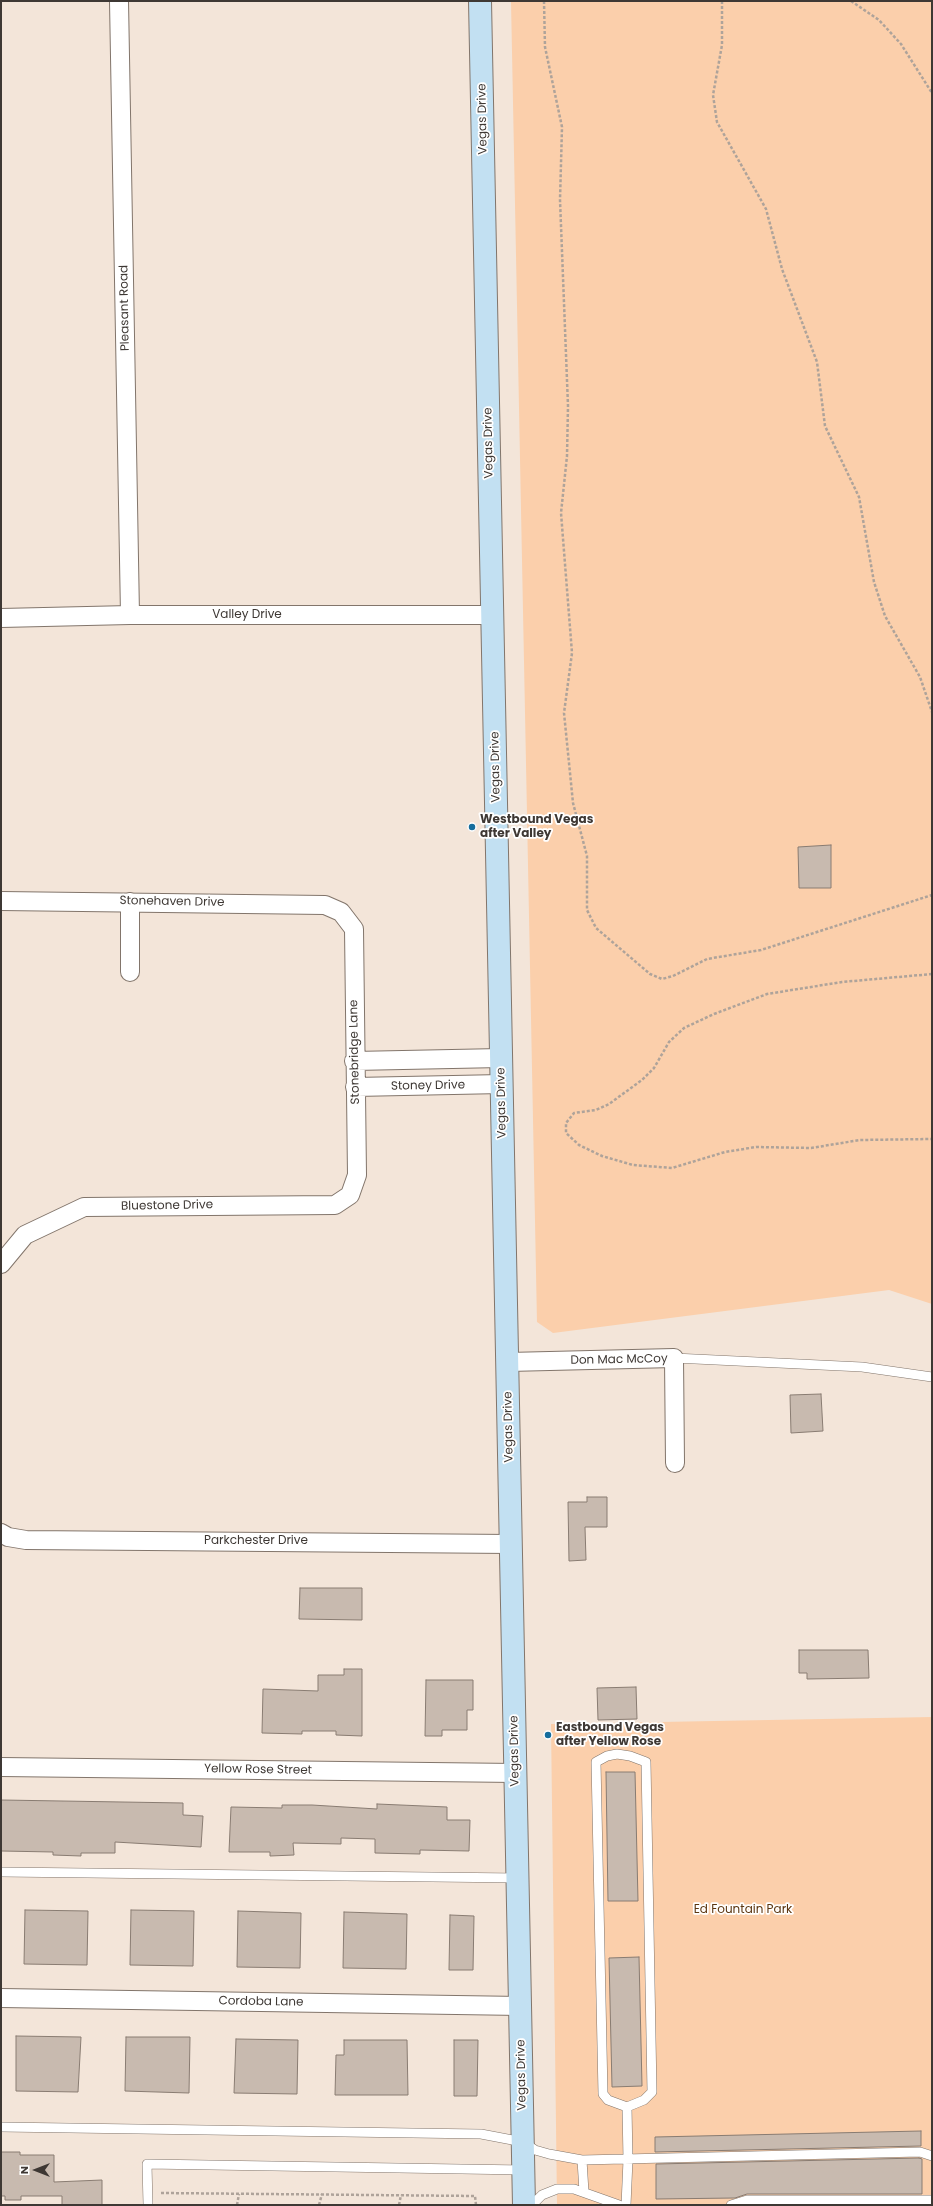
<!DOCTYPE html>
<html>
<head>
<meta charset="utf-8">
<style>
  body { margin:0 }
  #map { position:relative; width:933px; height:2206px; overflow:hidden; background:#f3e5d9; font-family:Poppins,sans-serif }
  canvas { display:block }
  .frame { position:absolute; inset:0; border:2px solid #3e3834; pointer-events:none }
  .north { position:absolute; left:16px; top:2150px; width:40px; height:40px; -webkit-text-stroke:3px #fff; paint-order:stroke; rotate:270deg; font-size:11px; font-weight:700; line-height:16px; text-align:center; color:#3e3834 }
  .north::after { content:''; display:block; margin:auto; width:14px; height:18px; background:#3e3834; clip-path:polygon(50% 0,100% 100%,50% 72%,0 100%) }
</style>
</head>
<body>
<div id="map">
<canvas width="933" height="2206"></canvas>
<div class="frame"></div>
<div class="north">N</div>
</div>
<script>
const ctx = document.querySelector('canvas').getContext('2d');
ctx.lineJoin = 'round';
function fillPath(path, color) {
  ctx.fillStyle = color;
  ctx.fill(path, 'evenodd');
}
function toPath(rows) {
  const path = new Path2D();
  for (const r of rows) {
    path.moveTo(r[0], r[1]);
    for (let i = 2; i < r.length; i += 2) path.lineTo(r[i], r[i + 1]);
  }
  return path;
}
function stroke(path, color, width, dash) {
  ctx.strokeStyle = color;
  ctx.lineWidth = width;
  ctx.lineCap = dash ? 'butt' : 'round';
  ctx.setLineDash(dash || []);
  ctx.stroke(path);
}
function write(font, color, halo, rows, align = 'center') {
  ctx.font = font + ' Poppins,sans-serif';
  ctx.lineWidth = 3.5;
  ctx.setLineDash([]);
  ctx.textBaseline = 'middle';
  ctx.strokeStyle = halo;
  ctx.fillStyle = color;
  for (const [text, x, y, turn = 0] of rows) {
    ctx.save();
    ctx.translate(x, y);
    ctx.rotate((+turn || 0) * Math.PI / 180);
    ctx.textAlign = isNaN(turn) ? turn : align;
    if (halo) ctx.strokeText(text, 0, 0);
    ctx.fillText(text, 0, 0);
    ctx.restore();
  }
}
fillPath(toPath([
  [511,1,932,1,932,1304,889,1290,553,1333,537,1322],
  [932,1717,932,2205,557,2205,551,1724]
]), '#fbcfab');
const building = toPath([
  [831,845,831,888,799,888,798,847,831,845],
  [821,1394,823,1431,791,1433,790,1395,821,1394],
  [587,1497,607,1497,607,1527,585,1527,586,1560,569,1561,568,1502,587,1502,587,1497],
  [300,1588,362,1588,362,1620,299,1619,300,1588],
  [799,1650,868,1650,869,1678,807,1679,807,1673,799,1673,799,1650],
  [344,1669,362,1669,362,1736,336,1735,336,1731,302,1731,302,1734,262,1733,263,1689,318,1691,318,1675,344,1675,344,1669],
  [426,1680,473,1680,473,1710,467,1710,467,1730,442,1730,442,1736,425,1736,426,1680],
  [636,1687,637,1719,598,1720,597,1688,636,1687],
  [606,1772,635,1772,638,1901,608,1901,606,1772],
  [1,1800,183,1803,183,1815,203,1816,201,1847,115,1842,115,1853,81,1853,81,1856,53,1855,53,1852,1,1851,1,1800],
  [377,1804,447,1807,447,1820,470,1820,469,1851,420,1850,420,1854,375,1853,375,1839,341,1838,341,1844,293,1843,294,1855,270,1856,270,1852,229,1852,231,1807,282,1808,282,1805,312,1805,377,1809,377,1804],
  [25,1910,88,1911,87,1965,24,1964,25,1910],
  [131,1910,194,1911,193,1966,130,1965,131,1910],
  [238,1911,301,1913,300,1968,237,1967,238,1911],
  [344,1912,407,1914,406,1969,343,1968,344,1912],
  [450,1915,474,1916,473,1970,449,1970,450,1915],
  [639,1957,642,2086,612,2087,609,1958,639,1957],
  [16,2036,81,2037,78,2092,16,2091,16,2036],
  [126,2037,190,2037,189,2093,125,2091,126,2037],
  [236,2039,298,2040,297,2094,234,2093,236,2039],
  [344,2040,407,2040,408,2095,335,2095,336,2055,344,2055,344,2040],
  [454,2040,478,2040,477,2096,454,2096,454,2040],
  [921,2131,921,2146,655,2152,655,2137,921,2131],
  [1,2152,20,2152,20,2155,54,2155,54,2182,102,2180,102,2205,62,2205,62,2196,21,2196,21,2200,5,2200,5,2196,1,2196,1,2152],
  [919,2158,922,2159,922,2194,747,2194,735,2198,656,2199,656,2164,919,2158]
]);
fillPath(building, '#c8baaf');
stroke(building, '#897c72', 1);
const service = toPath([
  [674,1358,862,1367,932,1377],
  [1,1872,518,1878],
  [1,2127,481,2134,523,2142,535,2150,549,2154,582,2160,920,2152,932,2156],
  [582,2160,584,2192],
  [148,2205,147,2164,524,2170],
  [532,2205,542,2195,557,2189,574,2189,619,2205],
  [626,2205,628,2160,627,2107,608,2100,603,2094,596,1762,607,1756,617,1754,630,1756,646,1762,652,2092,644,2100,627,2107],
  [731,2205,747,2200,932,2200]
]);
const minor = toPath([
  [119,1,130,615],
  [1,618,130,615,493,615],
  [1,901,325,905,341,912,354,929,357,1175,350,1195,335,1205,84,1207,25,1235,1,1264],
  [130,902,130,972],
  [354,1061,501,1058],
  [355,1087,502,1084],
  [508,1362,674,1358,675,1463],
  [1,1533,8,1537,26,1540,511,1544],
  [1,1767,516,1773],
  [1,1998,521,2006]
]);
const secondary = toPath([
  [480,1,524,2205]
]);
stroke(service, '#82756b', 10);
stroke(minor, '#82756b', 20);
stroke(secondary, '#82756b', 24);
stroke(toPath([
  [544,1,545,47,562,127,560,200,568,406,567,456,561,513,572,653,564,713,573,803,587,856,587,910,596,928,650,974,662,979,673,976,707,959,761,950,932,895],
  [722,1,722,45,713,95,717,122,766,209,782,269,817,362,825,426,859,497,874,582,885,616,920,677,932,712],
  [851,1,879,20,901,44,932,93],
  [932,974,842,982,767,994,714,1014,684,1028,669,1042,654,1068,642,1080,609,1104,596,1110,574,1113,566,1123,566,1133,579,1145,602,1156,633,1165,672,1168,725,1152,756,1147,811,1148,860,1140,932,1139],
  [161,2193,475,2196,476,2205],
  [237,2205,239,2194],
  [319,2205,322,2194],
  [399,2205,401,2195]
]), '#aea39a', 2.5, [3, 2]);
stroke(service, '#fff', 9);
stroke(minor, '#fff', 18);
stroke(secondary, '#c2e0f2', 22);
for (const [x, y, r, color] of [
  [472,827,4,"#156d9d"],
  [548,1735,4,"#156d9d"]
]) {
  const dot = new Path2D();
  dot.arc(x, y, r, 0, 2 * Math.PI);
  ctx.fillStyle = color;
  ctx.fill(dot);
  stroke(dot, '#fff', 1.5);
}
write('12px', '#3e3834', '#fff', [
  ["Vegas Drive",483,119,-91],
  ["Pleasant Road",125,308,-91],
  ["Vegas Drive",489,443,-91],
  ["Valley Drive",247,615],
  ["Vegas Drive",496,767,-91],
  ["Stonehaven Drive",172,902,1],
  ["Stonebridge Lane",355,1052,-91],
  ["Stoney Drive",428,1086,-1],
  ["Vegas Drive",502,1103,-91],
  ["Bluestone Drive",167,1206,-1],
  ["Don Mac McCoy",619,1360,-1],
  ["Vegas Drive",509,1427,-91],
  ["Parkchester Drive",256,1541],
  ["Vegas Drive",515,1751,-91],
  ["Yellow Rose Street",258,1770,1],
  ["Cordoba Lane",261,2002,1],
  ["Vegas Drive",522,2075,-91]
]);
write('bold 12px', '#3e3834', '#fff', [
  ["Westbound Vegas",480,820],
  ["after Valley",480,834],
  ["Eastbound Vegas",556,1728],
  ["after Yellow Rose",556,1742]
], 'left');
write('12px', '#5c3610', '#fff', [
  ["Ed Fountain Park",743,1910]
]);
</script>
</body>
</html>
